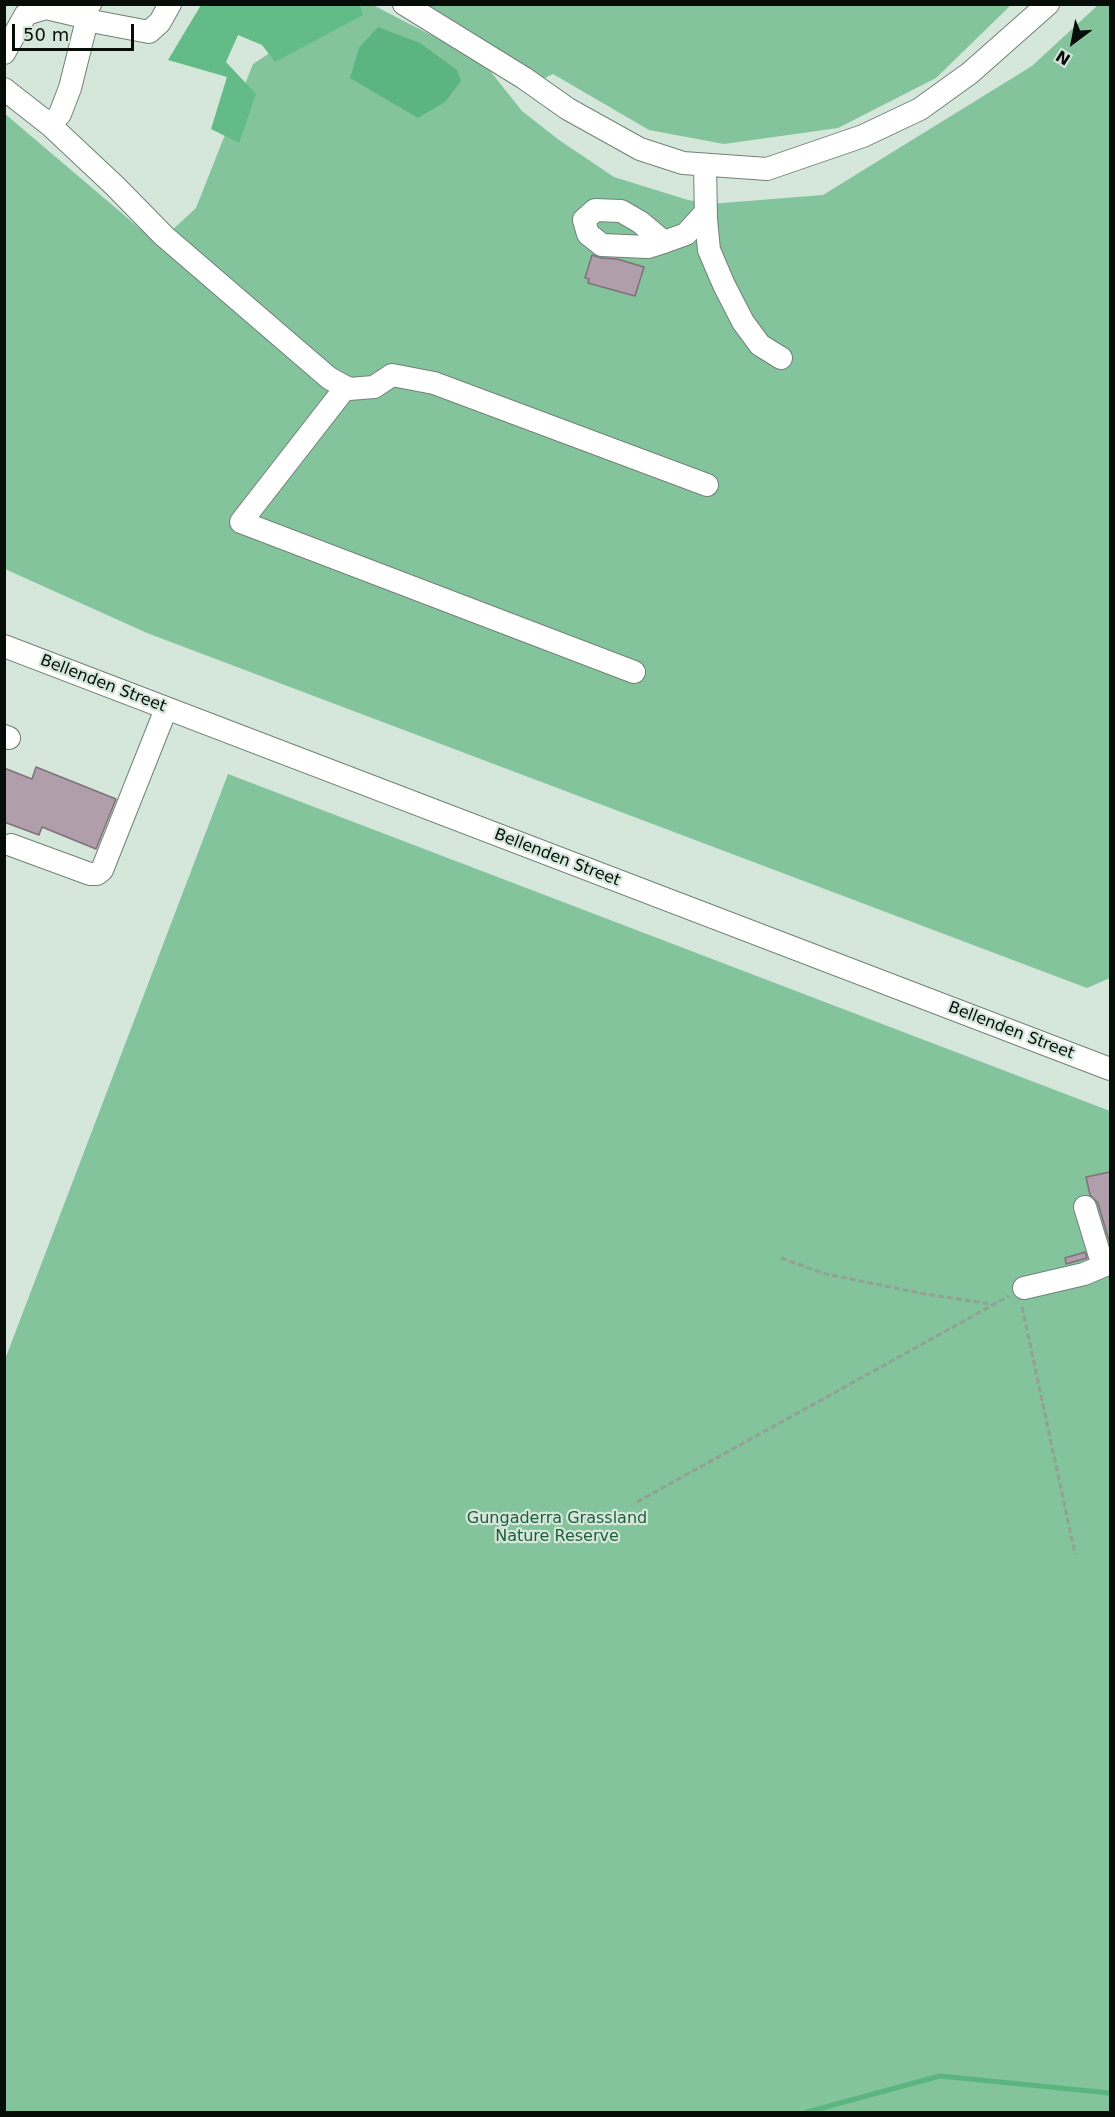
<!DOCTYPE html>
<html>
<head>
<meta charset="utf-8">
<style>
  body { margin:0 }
  #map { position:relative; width:1115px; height:2117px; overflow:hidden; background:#d4e7da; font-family:"DejaVu Sans",sans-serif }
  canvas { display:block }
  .frame { position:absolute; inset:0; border:6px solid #070e0a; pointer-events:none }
  .north { position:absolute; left:1043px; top:12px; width:60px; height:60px; -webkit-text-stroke:4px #d4e7da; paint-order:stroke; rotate:212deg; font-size:16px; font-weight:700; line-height:24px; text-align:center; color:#070e0a }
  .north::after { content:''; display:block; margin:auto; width:21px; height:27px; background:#070e0a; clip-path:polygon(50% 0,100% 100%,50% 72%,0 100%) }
  .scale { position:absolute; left:12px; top:24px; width:122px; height:27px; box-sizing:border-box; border:3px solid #070e0a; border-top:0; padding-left:8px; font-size:18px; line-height:21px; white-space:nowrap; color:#070e0a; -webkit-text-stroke:4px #d4e7da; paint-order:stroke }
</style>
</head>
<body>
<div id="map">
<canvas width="1115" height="2117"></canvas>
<div class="frame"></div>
<div class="north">N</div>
<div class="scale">50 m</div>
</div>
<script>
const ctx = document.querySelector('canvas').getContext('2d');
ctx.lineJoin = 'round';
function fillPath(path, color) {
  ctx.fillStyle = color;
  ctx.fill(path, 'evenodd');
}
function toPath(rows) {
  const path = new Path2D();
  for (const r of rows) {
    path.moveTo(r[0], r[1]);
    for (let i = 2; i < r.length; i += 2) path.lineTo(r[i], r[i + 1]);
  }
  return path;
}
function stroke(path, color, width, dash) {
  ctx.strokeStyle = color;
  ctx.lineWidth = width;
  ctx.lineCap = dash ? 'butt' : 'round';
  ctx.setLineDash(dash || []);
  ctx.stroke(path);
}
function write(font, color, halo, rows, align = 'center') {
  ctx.font = font + ' "DejaVu Sans",sans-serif';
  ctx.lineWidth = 4.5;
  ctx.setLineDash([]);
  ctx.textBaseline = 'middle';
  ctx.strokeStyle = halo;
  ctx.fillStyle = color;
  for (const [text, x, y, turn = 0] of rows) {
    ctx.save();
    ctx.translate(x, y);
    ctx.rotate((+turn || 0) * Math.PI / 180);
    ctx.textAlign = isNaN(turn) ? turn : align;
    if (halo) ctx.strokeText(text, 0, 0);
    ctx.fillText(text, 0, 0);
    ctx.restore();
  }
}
fillPath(toPath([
  [343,5,373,5,483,62,522,111,559,140,614,177,688,200,710,204,823,195,1032,66,1098,5,1110,5,1110,978,1087,988,147,633,5,569,4,113,324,385,170,232,196,208,253,64],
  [417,5,1011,5,936,78,838,128,724,144,649,130,553,74,541,80],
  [228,774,1110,1111,1110,2112,5,2112,4,1362]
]), '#83c49c');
fillPath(toPath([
  [201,5,360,5,363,15,275,62,262,45,238,35,226,62,256,94,239,143,211,129,227,77,168,60]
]), '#63bc88');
fillPath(toPath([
  [378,27,420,43,457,70,461,81,445,102,418,118,350,78,359,48]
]), '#5cb581');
stroke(toPath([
  [807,2112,940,2076,1110,2093]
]), '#5cb581', 5);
const building = toPath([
  [592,255,601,258,617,259,644,267,635,296,588,283,589,279,585,278,592,255],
  [36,767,116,799,96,849,42,827,39,835,4,822,4,768,32,779,36,767],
  [1110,1172,1110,1244,1098,1203,1090,1195,1086,1177,1110,1172],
  [1085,1252,1087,1258,1066,1264,1065,1258,1085,1252]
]);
fillPath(building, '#b09eab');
stroke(building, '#81707c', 1.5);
const minor = toPath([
  [404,4,524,78,568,109,640,149,683,163,767,169,863,136,920,109,970,73,1048,4],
  [79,14,86,20,149,32,160,22,170,4],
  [4,53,26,14,46,8,76,15,90,4],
  [4,89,50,125,60,114,70,88,87,20],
  [50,125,115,186,164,236,329,378,349,389,374,387,392,375,434,383,707,485],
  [705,165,706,219,709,250,724,285,743,322,760,345,781,358],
  [664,242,640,222,621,211,595,210,584,220,588,234,602,245,648,247,664,242,686,234,706,212],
  [346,387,241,522,634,672],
  [4,646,1110,1069],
  [4,736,9,738],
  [11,845,90,874,97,874,102,870,166,709],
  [1085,1207,1103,1266],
  [1024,1288,1084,1274,1110,1263]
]);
stroke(minor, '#708276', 24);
stroke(toPath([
  [781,1258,826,1274,925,1294,991,1304],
  [1022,1307,1075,1554],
  [637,1502,1009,1296]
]), '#92a197', 3, [6, 3]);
stroke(minor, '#fff', 22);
write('16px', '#070e0a', '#d4e7da', [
  ["Bellenden Street",103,684,21],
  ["Bellenden Street",557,858,21],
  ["Bellenden Street",1011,1031,21]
]);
write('16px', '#1c5d3b', '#d4e7da', [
  ["Gungaderra Grassland",557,1519],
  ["Nature Reserve",557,1537]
]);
</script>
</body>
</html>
